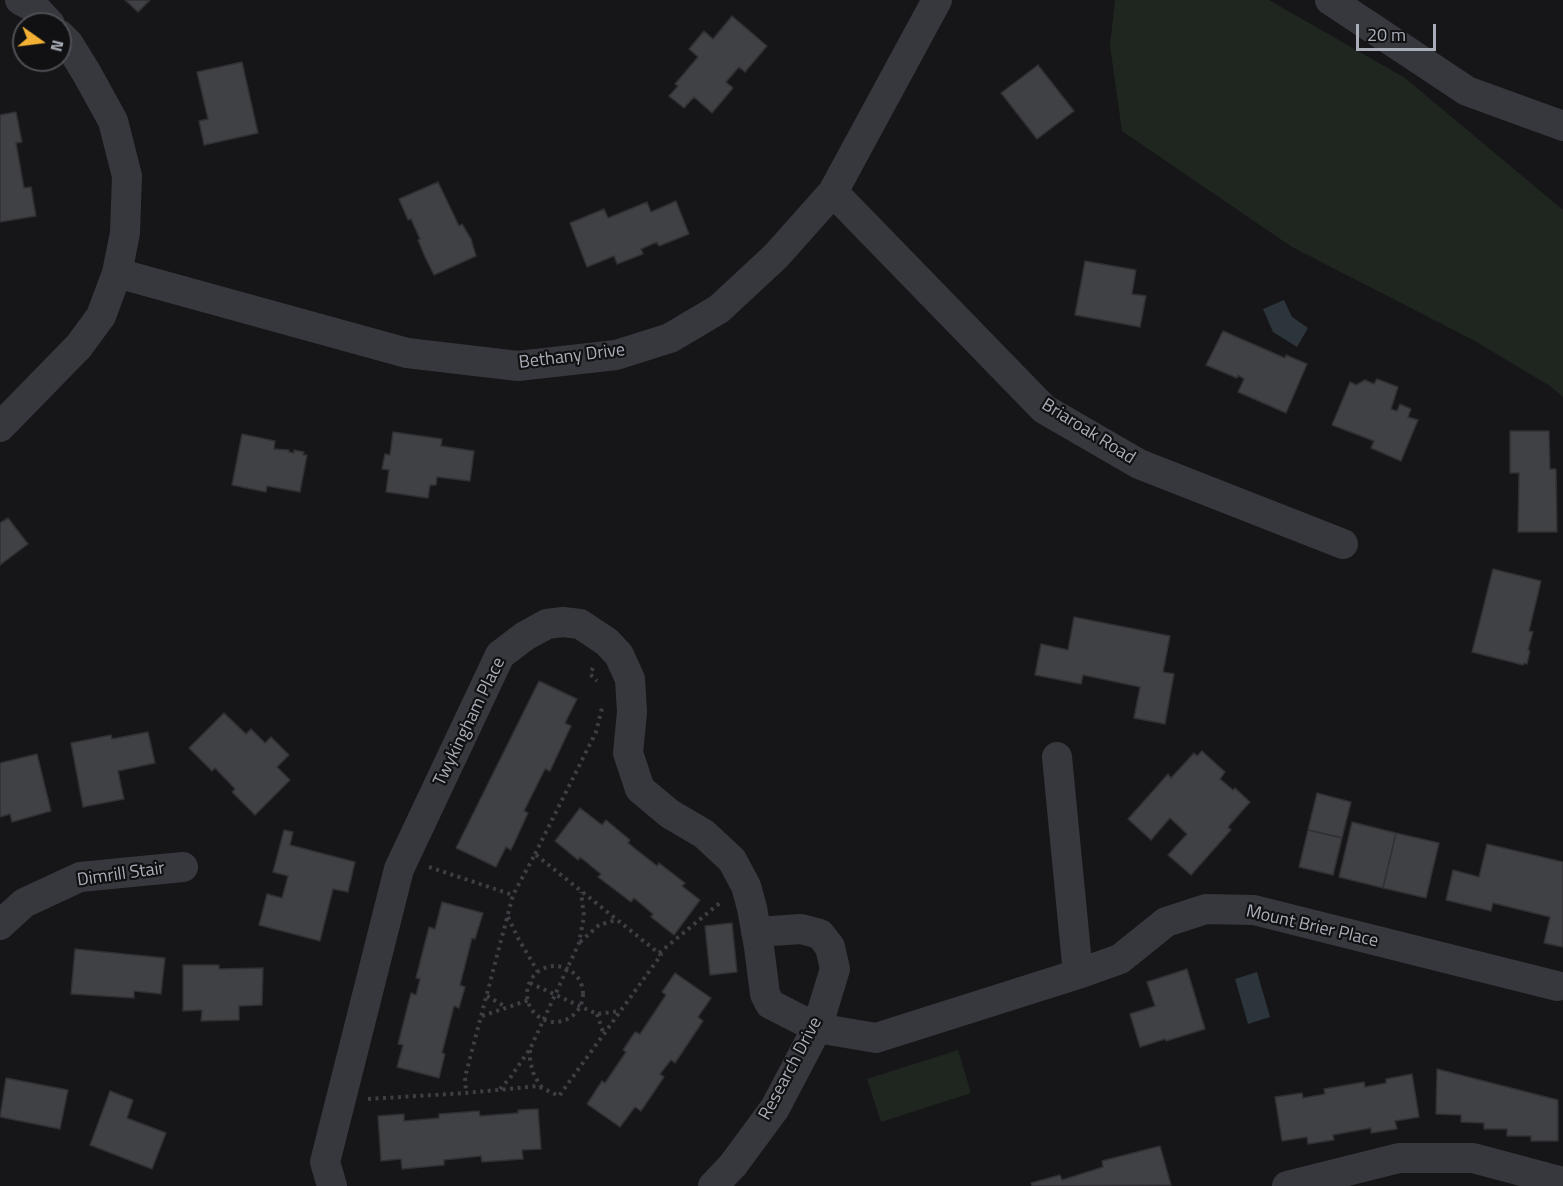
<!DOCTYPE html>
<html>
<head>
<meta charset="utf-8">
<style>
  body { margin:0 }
  #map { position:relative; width:1563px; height:1186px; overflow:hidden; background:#161618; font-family:"Titillium Web",sans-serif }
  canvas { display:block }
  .north { position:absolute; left:12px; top:12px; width:60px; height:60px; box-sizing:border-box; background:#111113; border:2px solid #4d4f55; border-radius:50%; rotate:104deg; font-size:16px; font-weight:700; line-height:24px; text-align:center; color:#a8adb8 }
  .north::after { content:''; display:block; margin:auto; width:21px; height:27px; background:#f2b134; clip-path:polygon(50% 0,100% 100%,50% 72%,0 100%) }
  .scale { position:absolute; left:1356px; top:24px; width:80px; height:27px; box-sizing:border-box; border:3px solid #a8adb8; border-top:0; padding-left:8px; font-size:18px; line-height:21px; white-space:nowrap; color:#a8adb8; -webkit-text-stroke:4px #111113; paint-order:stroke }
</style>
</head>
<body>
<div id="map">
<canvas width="1563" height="1186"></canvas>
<div class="north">N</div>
<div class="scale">20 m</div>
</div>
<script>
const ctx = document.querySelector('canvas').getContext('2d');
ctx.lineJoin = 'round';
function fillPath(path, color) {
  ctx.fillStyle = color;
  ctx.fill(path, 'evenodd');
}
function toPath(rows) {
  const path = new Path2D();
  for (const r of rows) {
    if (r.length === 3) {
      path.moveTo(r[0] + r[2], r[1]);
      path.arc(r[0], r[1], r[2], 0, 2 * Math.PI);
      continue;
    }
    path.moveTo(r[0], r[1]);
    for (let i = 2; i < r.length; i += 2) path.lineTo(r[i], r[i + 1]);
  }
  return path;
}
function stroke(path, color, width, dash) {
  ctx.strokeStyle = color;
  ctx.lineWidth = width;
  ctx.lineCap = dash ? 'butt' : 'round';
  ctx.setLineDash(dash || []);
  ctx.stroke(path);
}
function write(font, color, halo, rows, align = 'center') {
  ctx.font = font + ' "Titillium Web",sans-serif';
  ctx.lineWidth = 4.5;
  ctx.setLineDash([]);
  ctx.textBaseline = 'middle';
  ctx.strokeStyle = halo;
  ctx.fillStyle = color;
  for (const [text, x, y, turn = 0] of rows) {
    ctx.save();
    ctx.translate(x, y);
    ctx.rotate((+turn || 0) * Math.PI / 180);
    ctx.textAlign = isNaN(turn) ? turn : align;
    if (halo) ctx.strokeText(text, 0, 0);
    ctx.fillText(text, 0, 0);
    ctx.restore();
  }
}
fillPath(toPath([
  [1269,0,1405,78,1563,210,1563,397,1550,386,1475,341,1292,247,1122,131,1110,46,1115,0],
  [958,1050,971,1093,881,1122,867,1079]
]), '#1e261f');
fillPath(toPath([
  [1284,300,1292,317,1308,328,1297,347,1273,332,1263,309],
  [1257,972,1270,1017,1248,1024,1235,979]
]), '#2c353c');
const building = toPath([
  [125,0,150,0,138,12,125,0],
  [732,16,767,46,745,72,739,67,726,82,733,88,712,113,694,97,684,108,669,96,678,86,675,84,698,57,689,49,704,31,713,39,732,16],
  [242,62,258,133,204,145,199,121,208,119,197,72,242,62],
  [1038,65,1074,111,1037,139,1001,93,1038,65],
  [16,112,22,142,16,143,24,188,31,187,36,216,0,222,0,115,16,112],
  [438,182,459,226,462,224,471,239,476,256,434,275,425,257,418,240,420,239,411,219,408,220,399,199,438,182],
  [676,201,689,234,659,246,657,242,641,249,643,254,617,264,614,256,587,267,570,223,604,209,608,218,647,202,651,212,676,201],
  [1085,261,1136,270,1132,294,1146,296,1140,327,1075,315,1085,261],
  [1223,331,1285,358,1286,355,1307,364,1286,413,1238,392,1244,379,1238,375,1237,378,1206,365,1223,331],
  [1377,379,1398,387,1391,409,1397,411,1400,404,1411,409,1408,417,1418,420,1401,461,1371,448,1374,441,1332,425,1350,382,1356,385,1365,380,1374,384,1377,379],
  [1510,431,1549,431,1550,469,1556,469,1557,532,1518,532,1519,473,1510,473,1510,431],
  [393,432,442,439,441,446,474,451,470,481,437,477,436,485,430,485,428,498,386,492,389,470,382,469,385,454,390,455,393,432],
  [242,434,275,441,274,449,289,450,289,452,294,453,294,450,304,452,303,455,307,455,300,492,267,486,266,492,232,485,242,434],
  [8,518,28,544,0,565,0,523,8,518],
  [1493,569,1541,581,1529,631,1533,632,1528,650,1530,651,1527,664,1524,663,1523,665,1472,652,1493,569],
  [1074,617,1170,636,1163,672,1174,674,1165,724,1134,718,1140,687,1083,675,1081,684,1035,675,1041,644,1068,650,1074,617],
  [539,681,577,699,565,723,571,726,550,771,545,769,524,811,528,813,511,850,506,847,496,867,456,848,539,681],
  [224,713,246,734,251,729,265,743,271,737,289,755,277,767,290,780,255,815,232,792,235,789,215,768,212,771,189,748,224,713],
  [148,732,155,763,118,771,124,799,83,807,71,743,111,735,112,739,148,732],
  [1202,751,1225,772,1220,779,1233,790,1235,788,1250,802,1228,827,1231,830,1191,875,1168,855,1187,834,1170,818,1151,840,1128,819,1168,774,1171,778,1194,753,1197,756,1202,751],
  [37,754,51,811,12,822,10,814,0,817,0,763,37,754],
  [1317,793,1351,802,1342,838,1308,830,1317,793],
  [580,808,602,825,606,820,630,840,628,843,657,866,659,863,685,883,682,886,700,900,674,935,651,917,653,914,634,898,631,902,598,877,601,874,580,857,578,860,555,841,580,808],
  [1352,822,1396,833,1383,888,1339,877,1352,822],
  [284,830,293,832,290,845,355,862,348,892,333,889,320,941,259,925,267,894,282,898,288,876,273,872,284,830],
  [1308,830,1342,838,1333,875,1299,867,1308,830],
  [1396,833,1439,843,1426,898,1383,888,1396,833],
  [1487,844,1563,862,1563,947,1544,943,1550,917,1493,903,1491,911,1446,900,1453,870,1479,877,1487,844],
  [442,902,483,913,475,939,472,938,460,985,465,987,459,1008,454,1006,442,1053,445,1054,439,1078,397,1067,403,1045,398,1044,411,993,416,995,420,979,416,978,429,927,435,929,442,902],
  [732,923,737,972,710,975,705,926,732,923],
  [75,949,165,958,161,994,134,991,134,998,71,994,75,949],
  [183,965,219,965,219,969,263,968,262,1005,239,1006,239,1020,201,1021,202,1010,183,1011,183,965],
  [1187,969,1205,1029,1166,1041,1165,1039,1140,1047,1130,1014,1155,1006,1147,982,1187,969],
  [675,973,711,998,698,1017,703,1021,675,1063,671,1060,660,1074,664,1077,641,1111,635,1107,620,1127,587,1104,602,1081,605,1083,626,1052,623,1050,635,1032,640,1034,666,995,662,992,675,973],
  [1437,1069,1558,1100,1558,1141,1531,1141,1531,1136,1507,1136,1507,1129,1484,1129,1484,1123,1461,1122,1461,1115,1436,1114,1437,1069],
  [1412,1074,1419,1117,1395,1121,1397,1129,1371,1133,1371,1128,1333,1135,1334,1140,1308,1144,1307,1137,1282,1141,1275,1097,1302,1093,1303,1098,1325,1094,1324,1089,1364,1082,1365,1087,1386,1083,1386,1079,1412,1074],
  [6,1078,68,1090,60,1129,0,1117,6,1078],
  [110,1091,133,1100,127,1118,166,1133,152,1169,90,1145,110,1091],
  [538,1109,541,1149,522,1150,523,1159,482,1162,481,1156,444,1160,444,1165,402,1169,401,1159,381,1161,378,1116,404,1114,404,1121,439,1118,439,1114,479,1111,480,1116,518,1113,518,1110,538,1109],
  [1160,1146,1171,1185,1032,1186,1031,1183,1060,1175,1062,1180,1103,1167,1102,1161,1160,1146]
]);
fillPath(building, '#404145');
stroke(building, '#303034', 1.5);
stroke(toPath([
  [593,668,590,674,597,681],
  [535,854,596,732,602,708],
  [429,867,513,895],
  [508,917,518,938,538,972],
  [580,942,599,925,616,920],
  [659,953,721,902],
  [555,994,28],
  [530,983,597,1014,620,1011],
  [487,996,506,1007],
  [597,1014,604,1035],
  [482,1016,529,1000],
  [530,1050,530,1061,534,1075,542,1088],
  [500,1089,510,1078,530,1049,579,943,584,916,581,892],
  [368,1099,466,1093,538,1086,559,1096,661,955,535,854,513,895,465,1077,466,1093]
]), '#3d3f44', 4, [3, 4.5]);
stroke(toPath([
  [20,0,35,8,50,24],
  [1330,0,1467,91,1563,126],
  [833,192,1044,409,1139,464,1343,544],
  [117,273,407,353,518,366,616,355,670,338,719,309,776,256,833,192,937,0],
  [0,427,79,346,101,316,117,273,125,233,127,176,113,121,86,72,68,43,60,35],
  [1057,757,1078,974],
  [0,925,24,903,80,877,183,867],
  [332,1186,325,1162,399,869,500,655,525,636,547,624,563,622,580,624,607,642,619,655,630,679,632,712,628,753,640,789,670,814,704,834,732,860,746,886,752,908,759,947,765,994,770,1004,817,1028,876,1038,1078,974,1120,959,1166,922,1206,909,1254,910,1557,986],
  [713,1186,733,1165,775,1108,817,1028,835,969,830,947,820,934,801,929,756,932],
  [1287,1186,1399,1158,1473,1158,1563,1182]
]), '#37383d', 30);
write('18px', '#a8adb8', '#111113', [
  ["Bethany Drive",572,357,-7],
  ["Briaroak Road",1088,432,32],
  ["Twykingham Place",470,722,-64],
  ["Dimrill Stair",121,875,-8],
  ["Mount Brier Place",1312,927,13],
  ["Research Drive",791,1069,-62]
]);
</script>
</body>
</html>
